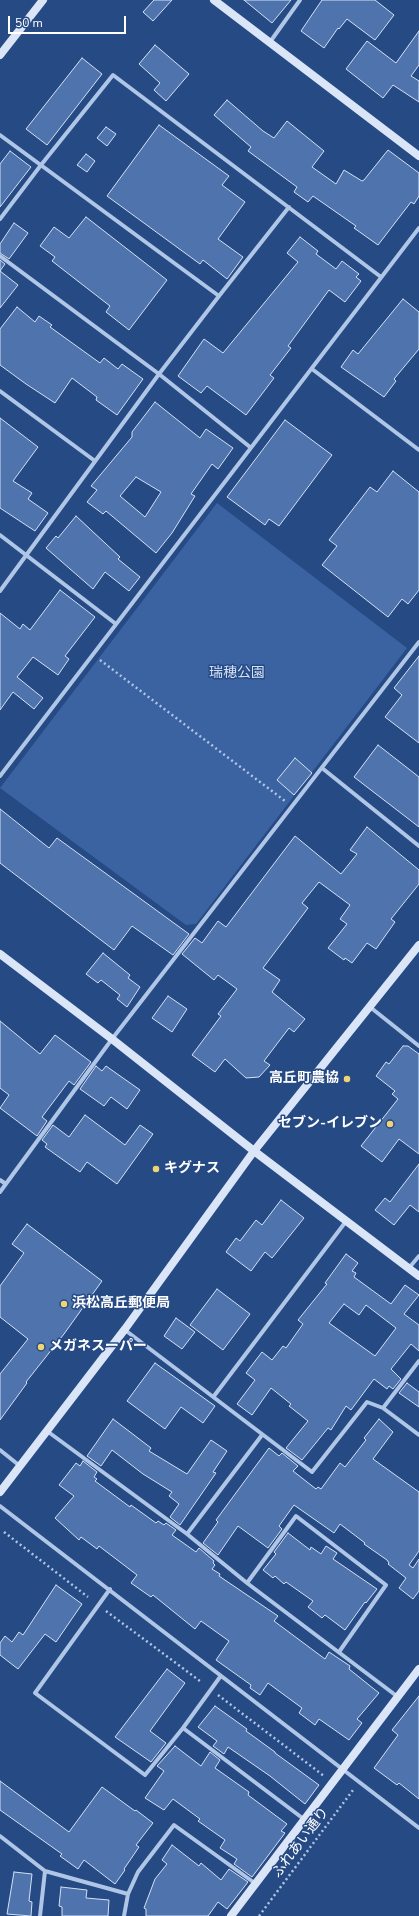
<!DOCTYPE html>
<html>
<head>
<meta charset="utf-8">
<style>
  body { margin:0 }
  #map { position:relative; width:419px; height:1916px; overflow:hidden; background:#264a84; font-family:"Nunito Sans",sans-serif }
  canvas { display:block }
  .scale { position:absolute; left:8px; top:16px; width:118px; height:18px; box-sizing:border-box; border:2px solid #fff; border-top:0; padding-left:5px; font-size:12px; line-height:14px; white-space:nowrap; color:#fff; -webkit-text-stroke:3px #264a84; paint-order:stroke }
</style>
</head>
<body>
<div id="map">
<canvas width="419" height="1916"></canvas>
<div class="scale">50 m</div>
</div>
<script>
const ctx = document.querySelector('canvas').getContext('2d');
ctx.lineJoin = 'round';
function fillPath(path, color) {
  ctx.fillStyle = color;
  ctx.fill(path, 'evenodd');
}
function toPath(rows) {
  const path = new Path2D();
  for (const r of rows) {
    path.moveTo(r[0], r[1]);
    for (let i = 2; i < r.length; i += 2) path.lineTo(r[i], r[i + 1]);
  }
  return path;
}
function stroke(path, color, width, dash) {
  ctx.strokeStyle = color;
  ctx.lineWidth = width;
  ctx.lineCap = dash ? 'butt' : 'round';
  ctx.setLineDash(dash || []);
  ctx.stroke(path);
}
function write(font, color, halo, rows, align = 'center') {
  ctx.font = font + ' "Nunito Sans","Noto Sans JP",sans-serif';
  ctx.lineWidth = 3;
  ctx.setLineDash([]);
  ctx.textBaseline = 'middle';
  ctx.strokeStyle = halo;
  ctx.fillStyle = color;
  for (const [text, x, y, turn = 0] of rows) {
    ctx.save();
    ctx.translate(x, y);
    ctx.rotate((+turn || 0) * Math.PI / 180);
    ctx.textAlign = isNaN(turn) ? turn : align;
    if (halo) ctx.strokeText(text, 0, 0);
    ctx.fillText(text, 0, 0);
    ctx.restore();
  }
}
fillPath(toPath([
  [217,503,407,648,196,924,186,925,0,788]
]), '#3b63a1');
const building = toPath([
  [154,0,172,0,153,21,143,12,154,0],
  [244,0,291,0,272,23,244,0],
  [322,0,375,0,394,15,375,40,347,19,339,29,338,28,324,48,301,31,322,0],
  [419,31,419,65,411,76,419,81,419,102,393,85,383,98,346,69,367,41,396,63,419,31],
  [155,45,189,74,166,101,154,90,160,83,139,64,155,45],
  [82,58,102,74,47,145,26,129,82,58],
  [227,100,263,131,274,138,287,121,324,151,312,167,336,184,344,170,362,181,364,180,388,150,419,173,419,196,414,204,411,202,378,245,354,228,356,226,313,196,308,202,294,192,297,187,248,151,251,147,214,115,227,100],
  [159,125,229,176,222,185,245,202,218,239,243,257,227,279,203,260,200,264,107,196,159,125],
  [106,127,116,134,107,146,97,138,106,127],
  [10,151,31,167,0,207,0,164,10,151],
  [86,154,95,161,87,172,77,165,86,154],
  [86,217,167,280,129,330,106,312,110,306,52,261,55,257,40,246,54,227,69,238,86,217],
  [14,223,28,233,9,259,0,253,0,244,14,223],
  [300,237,318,251,316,254,336,269,342,261,359,274,356,277,361,281,345,302,329,290,288,346,291,348,270,375,274,378,246,415,207,386,201,393,178,376,204,339,223,353,298,262,287,253,300,237],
  [0,260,5,264,0,271,18,285,0,308,0,260],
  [403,299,419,312,419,349,394,379,396,381,384,397,341,367,353,350,358,354,403,299],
  [17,307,35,322,39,316,52,325,50,327,100,363,104,358,118,369,122,364,143,379,117,415,96,400,97,397,72,378,55,403,26,384,0,365,0,329,17,307],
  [155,402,200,438,206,429,233,448,218,469,212,464,191,494,195,496,172,533,156,553,106,511,103,514,87,502,97,490,91,486,132,437,132,432,155,402],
  [136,477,161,492,145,517,120,496,136,477],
  [0,418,38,447,13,481,32,493,28,499,48,513,35,531,0,508,0,418],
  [285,420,332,455,279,526,269,519,265,525,227,497,285,420],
  [393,471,419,492,419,590,408,604,402,599,388,617,322,565,337,546,329,540,370,487,377,492,393,471],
  [76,516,120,557,118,559,140,577,129,591,105,572,93,589,46,548,56,536,58,538,76,516],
  [60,590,95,617,65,656,69,659,58,675,33,657,17,677,43,698,34,709,13,692,0,710,0,613,20,629,23,624,30,630,60,590],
  [419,656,419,743,385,717,402,695,394,688,419,656],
  [378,745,419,777,419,827,354,777,378,745],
  [295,758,312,773,294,795,277,780,295,758],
  [0,809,49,848,57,838,189,934,173,955,132,926,114,950,0,863,0,809],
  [367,827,419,870,419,884,391,919,395,922,376,949,367,943,352,963,345,958,344,960,328,948,347,924,340,919,350,905,319,882,302,903,308,908,263,968,280,980,272,992,305,1019,294,1032,289,1028,264,1061,270,1065,259,1077,246,1078,225,1059,215,1072,192,1055,221,1016,218,1014,237,989,218,975,214,980,182,954,195,938,202,943,218,921,226,927,295,836,341,874,357,854,350,850,367,827],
  [103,953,130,975,128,978,140,987,127,1007,117,999,120,995,101,980,98,983,86,974,103,953],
  [168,996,187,1009,172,1032,152,1018,168,996],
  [0,1021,40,1054,55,1035,91,1062,74,1085,69,1081,42,1117,47,1121,37,1136,0,1108,9,1095,0,1088,0,1021],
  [403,1046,408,1046,419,1054,419,1154,399,1139,382,1162,361,1146,398,1099,392,1094,395,1091,376,1076,386,1062,389,1064,403,1046],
  [96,1066,102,1071,106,1066,140,1090,127,1109,111,1097,104,1106,80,1089,96,1066],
  [85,1115,125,1145,140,1125,153,1134,117,1184,87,1162,80,1172,45,1147,47,1144,42,1140,53,1125,69,1137,85,1115],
  [419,1164,419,1212,410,1205,394,1225,375,1210,385,1198,390,1202,419,1164],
  [281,1200,304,1218,272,1258,265,1252,251,1271,226,1252,236,1238,240,1241,256,1220,262,1225,281,1200],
  [27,1224,102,1281,64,1334,26,1382,27,1383,0,1420,0,1374,28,1339,0,1317,0,1286,24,1253,12,1244,27,1224],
  [346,1254,358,1263,352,1271,356,1273,354,1277,391,1304,405,1285,419,1295,404,1314,419,1325,419,1351,411,1344,391,1369,401,1379,393,1389,389,1386,387,1389,374,1379,351,1410,346,1406,331,1430,328,1428,302,1460,286,1448,308,1421,289,1406,291,1404,271,1388,252,1415,237,1404,255,1380,246,1373,262,1352,272,1360,283,1346,286,1348,303,1324,298,1320,327,1284,325,1283,346,1254],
  [344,1304,359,1315,366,1305,396,1328,375,1356,329,1323,344,1304],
  [217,1289,250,1314,223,1350,190,1325,217,1289],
  [176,1318,195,1332,182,1349,164,1336,176,1318],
  [155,1363,215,1406,203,1423,181,1407,165,1429,127,1401,155,1363],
  [407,1383,419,1392,419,1407,399,1393,407,1383],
  [113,1419,151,1448,149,1451,187,1474,211,1440,227,1451,213,1472,216,1473,180,1525,170,1517,179,1504,169,1496,172,1492,143,1474,112,1450,101,1466,87,1456,113,1419],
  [379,1419,393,1432,373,1459,419,1492,419,1551,409,1565,413,1568,419,1559,419,1591,413,1599,399,1588,406,1578,388,1564,389,1563,387,1560,364,1544,365,1543,340,1524,334,1533,294,1505,279,1526,282,1529,268,1548,238,1526,218,1555,203,1543,218,1522,216,1520,269,1448,279,1456,282,1453,298,1466,293,1471,316,1489,318,1487,321,1489,340,1463,345,1467,366,1440,364,1438,379,1419],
  [83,1461,97,1472,94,1477,97,1479,95,1481,130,1507,131,1505,156,1523,158,1521,164,1525,166,1523,176,1530,172,1535,196,1552,199,1548,214,1561,213,1563,215,1565,212,1569,220,1574,219,1576,278,1616,274,1621,325,1659,329,1652,350,1666,349,1669,379,1693,357,1719,362,1723,349,1740,319,1719,315,1725,299,1713,302,1708,268,1683,260,1695,250,1688,251,1685,216,1660,229,1641,201,1621,195,1629,153,1595,151,1597,131,1583,137,1575,99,1546,97,1549,81,1537,79,1540,55,1518,74,1496,59,1485,76,1463,80,1466,83,1461],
  [288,1533,310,1550,311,1547,321,1554,326,1546,337,1553,333,1559,377,1589,366,1603,365,1602,345,1630,325,1615,322,1618,308,1607,313,1601,286,1582,284,1584,275,1576,273,1578,263,1570,276,1554,274,1552,288,1533],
  [56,1585,82,1604,56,1642,45,1634,18,1669,0,1655,0,1643,5,1636,12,1642,19,1632,23,1635,56,1585],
  [167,1669,185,1683,150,1731,166,1743,151,1762,115,1737,167,1669],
  [419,1696,419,1799,399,1783,397,1785,374,1768,398,1735,392,1730,419,1696],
  [215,1706,247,1729,246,1731,275,1752,275,1753,319,1785,305,1804,270,1776,228,1747,224,1754,213,1746,217,1741,198,1727,215,1706],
  [175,1746,201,1766,210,1752,220,1760,215,1768,249,1792,248,1795,287,1824,281,1831,285,1833,252,1877,234,1864,237,1859,220,1848,225,1840,198,1821,200,1819,173,1799,164,1810,145,1798,164,1771,157,1766,175,1746],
  [0,1781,69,1832,102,1787,135,1811,136,1810,153,1823,136,1845,139,1847,124,1869,125,1870,115,1884,84,1860,78,1869,60,1856,62,1854,0,1810,0,1781],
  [172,1845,199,1866,201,1863,221,1880,229,1869,248,1882,227,1909,218,1902,208,1916,146,1916,146,1909,144,1908,155,1879,167,1864,162,1860,172,1845],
  [14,1872,32,1874,29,1901,32,1902,31,1916,7,1914,14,1872],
  [61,1887,87,1890,86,1898,109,1900,108,1916,62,1916,62,1907,59,1906,61,1887]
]);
fillPath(building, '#4f73ac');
stroke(building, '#d3e1f6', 1);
stroke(toPath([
  [100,660,285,801],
  [4,1532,88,1597],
  [106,1611,200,1681],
  [218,1695,324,1776],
  [259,1916,353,1790]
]), '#b0c6e7', 2.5, [2, 3]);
stroke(toPath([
  [270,42,300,0],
  [0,135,219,296,159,374,0,591],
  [0,219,41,165,113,75,381,277],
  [0,256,159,374,250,447],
  [219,296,289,207],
  [312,369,419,450],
  [0,391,95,461],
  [0,535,116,624],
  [322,768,419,846],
  [0,776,419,228],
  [370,1007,419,1046],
  [0,1180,6,1184],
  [0,1192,112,1039,419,642],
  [409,1268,419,1256],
  [125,1330,312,1472,367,1402,383,1408,419,1435],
  [214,1396,347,1220],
  [383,1408,419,1361],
  [47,1431,187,1534,247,1583,398,1697],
  [0,1450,20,1466],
  [0,1506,419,1828],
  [187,1534,262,1435],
  [247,1583,296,1516,386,1585,339,1652],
  [110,1589,35,1693,145,1775,183,1728,220,1677],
  [183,1728,305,1820],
  [0,1836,45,1871,128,1894],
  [40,1916,45,1871],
  [124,1916,128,1894,138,1872,174,1825,256,1884]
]), '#b0c6e7', 4);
stroke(toPath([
  [214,0,419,156],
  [0,55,43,0],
  [0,954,112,1039,254,1151,419,1276],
  [0,1492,125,1329,254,1151,419,945],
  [231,1916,419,1669]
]), '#dae5f7', 8);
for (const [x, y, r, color] of [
  [347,1079,4,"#f0d375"],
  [390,1124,4,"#f0d375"],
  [156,1169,4,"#f0d375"],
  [64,1304,4,"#f0d375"],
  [41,1347,4,"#f0d375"]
]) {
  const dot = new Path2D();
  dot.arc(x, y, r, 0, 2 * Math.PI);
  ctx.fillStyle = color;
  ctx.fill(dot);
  stroke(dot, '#264a84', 1.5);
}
write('14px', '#d3e1f6', '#264a84', [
  ["瑞穂公園",237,674]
]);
write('bold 14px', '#fff', '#264a84', [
  ["高丘町農協",339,1079,"right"],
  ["セブン-イレブン",382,1124,"right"],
  ["キグナス",164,1169],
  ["浜松高丘郵便局",72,1304],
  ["メガネスーパー",49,1347]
], 'left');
write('14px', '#fff', '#264a84', [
  ["ふれあい通り",301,1843,-53]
]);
</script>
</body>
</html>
